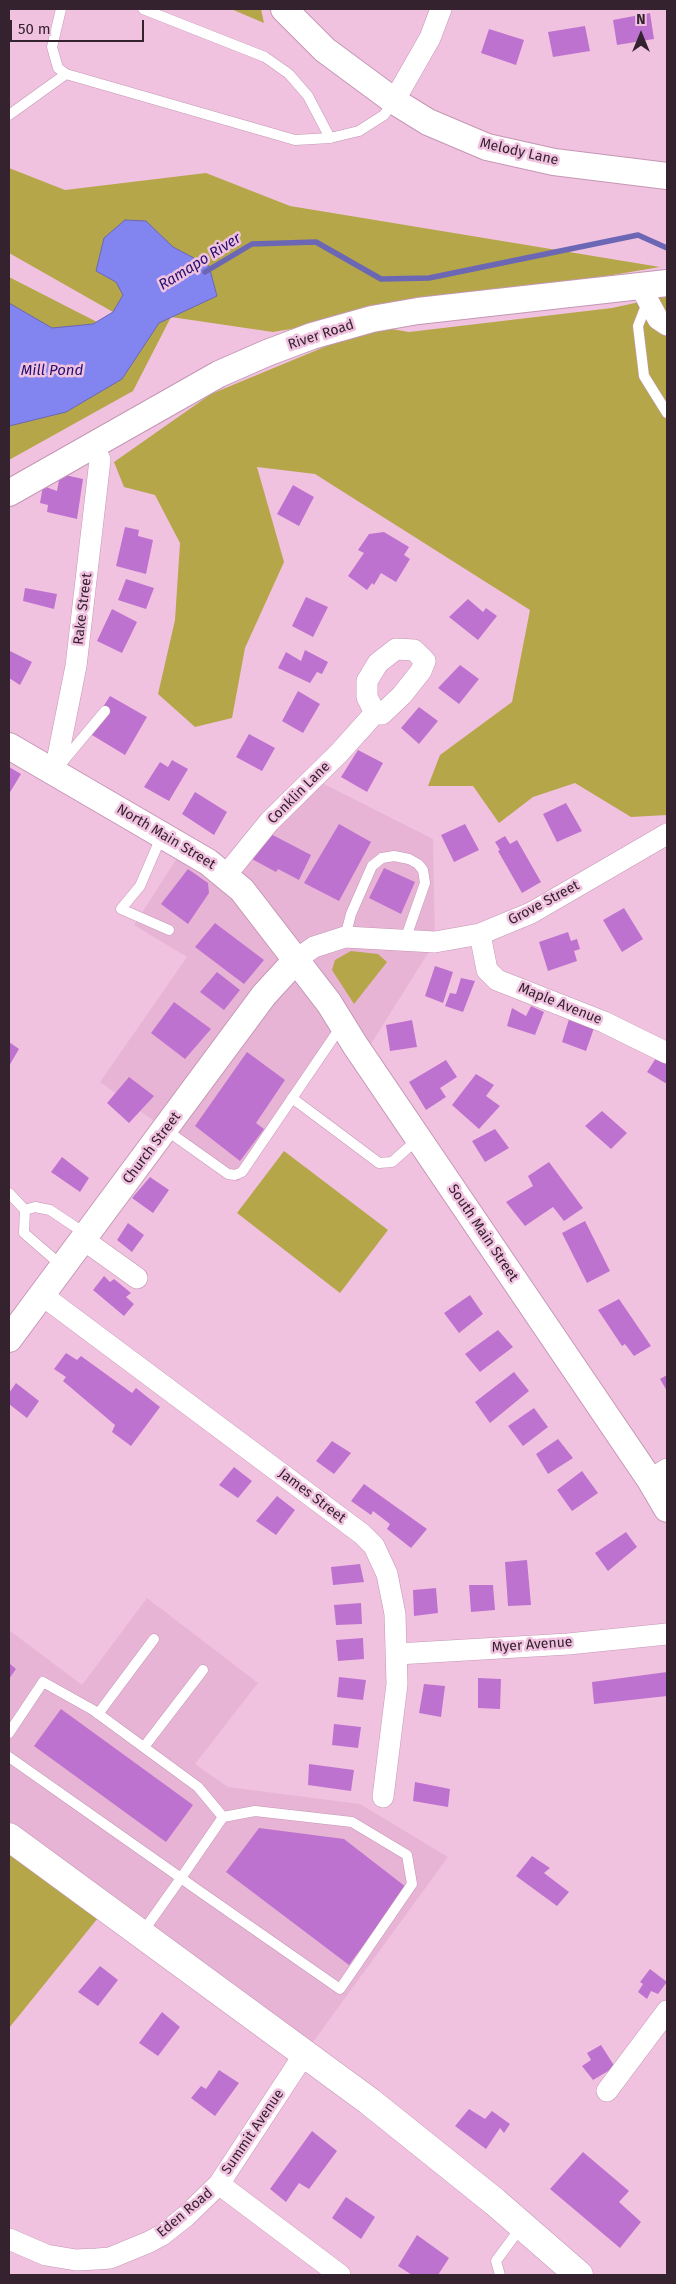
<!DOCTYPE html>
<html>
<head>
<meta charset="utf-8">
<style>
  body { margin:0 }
  #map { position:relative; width:676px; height:2284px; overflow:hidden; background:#f1c2e0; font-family:"Fira Sans",sans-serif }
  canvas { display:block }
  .frame { position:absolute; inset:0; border:10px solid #34222e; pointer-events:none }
  .north { position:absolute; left:616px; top:10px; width:50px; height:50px; -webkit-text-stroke:4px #f1c2e0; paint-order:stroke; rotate:0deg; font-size:14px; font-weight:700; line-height:20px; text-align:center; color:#34222e }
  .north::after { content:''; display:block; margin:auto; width:18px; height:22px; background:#34222e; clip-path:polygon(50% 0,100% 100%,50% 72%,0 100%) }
  .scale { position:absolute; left:10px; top:20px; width:134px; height:22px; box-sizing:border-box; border:2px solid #34222e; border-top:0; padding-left:6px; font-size:15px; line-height:18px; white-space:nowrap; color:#34222e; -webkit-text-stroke:4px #f1c2e0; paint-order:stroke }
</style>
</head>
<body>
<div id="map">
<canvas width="676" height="2284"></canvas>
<div class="frame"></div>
<div class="north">N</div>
<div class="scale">50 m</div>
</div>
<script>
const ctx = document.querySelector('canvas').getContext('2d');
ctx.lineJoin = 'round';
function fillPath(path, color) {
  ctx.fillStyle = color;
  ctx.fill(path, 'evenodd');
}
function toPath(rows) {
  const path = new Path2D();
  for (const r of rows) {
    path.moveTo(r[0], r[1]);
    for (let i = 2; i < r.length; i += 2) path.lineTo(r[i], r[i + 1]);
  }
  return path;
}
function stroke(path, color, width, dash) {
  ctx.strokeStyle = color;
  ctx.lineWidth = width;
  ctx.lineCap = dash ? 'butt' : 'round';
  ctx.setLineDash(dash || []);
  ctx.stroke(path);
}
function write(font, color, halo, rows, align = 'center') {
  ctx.font = font + ' "Fira Sans",sans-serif';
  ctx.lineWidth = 5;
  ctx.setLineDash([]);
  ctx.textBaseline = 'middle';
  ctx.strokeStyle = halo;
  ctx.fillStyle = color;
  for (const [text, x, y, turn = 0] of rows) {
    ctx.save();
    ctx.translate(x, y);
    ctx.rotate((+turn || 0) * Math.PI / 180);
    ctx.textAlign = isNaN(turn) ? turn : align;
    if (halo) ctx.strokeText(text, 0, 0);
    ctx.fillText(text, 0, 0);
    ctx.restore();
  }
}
fillPath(toPath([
  [312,778,433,839,435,942,363,1057,345,1031,238,1182,100,1082,187,957,134,925,184,847,226,875],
  [147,1598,258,1683,195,1764,228,1787,360,1804,448,1857,305,2053,9,1837,9,1630,82,1685]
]), '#e8b4d6');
fillPath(toPath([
  [231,9,261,9,264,23],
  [9,168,65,190,206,173,290,206,660,267,273,332,171,317,133,391,9,460,9,277,97,322,113,312,9,253],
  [667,296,667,815,631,817,575,783,533,797,499,823,473,786,428,786,440,755,512,702,530,610,315,474,257,467,284,562,245,648,232,718,195,727,158,694,175,620,180,543,155,495,124,487,114,462,211,394,375,326,409,332,612,308],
  [351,951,378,954,387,962,354,1004,332,970,335,960],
  [284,1151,388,1230,340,1293,237,1213],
  [9,1837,106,1908,9,2028]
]), '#b5a649');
const water = toPath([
  [125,220,146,221,173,247,209,266,217,296,159,323,122,379,66,412,9,426,9,303,52,328,93,324,113,312,123,295,116,282,96,271,104,238,125,220]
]);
fillPath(water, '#8285ef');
stroke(water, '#6b67b5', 1);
stroke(toPath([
  [205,272,252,244,316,242,381,279,429,278,638,235,667,248]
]), '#6b67b5', 5.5);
fillPath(toPath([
  [650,13,654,39,617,45,613,20],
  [585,26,590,51,553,57,548,32],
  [489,29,524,40,516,65,481,53],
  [65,475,83,479,77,519,47,512,48,505,40,503,43,486,57,491,59,480],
  [293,485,314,497,299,526,277,514],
  [125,527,139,530,138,536,153,540,146,574,116,566],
  [384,532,409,547,404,555,410,559,396,582,381,573,374,585,372,583,367,590,348,576,364,553,358,550,369,534],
  [126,579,154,588,146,609,118,600],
  [25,588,57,594,54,609,23,601],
  [306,597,328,607,313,637,292,626],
  [468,599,483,612,486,608,497,616,478,640,449,617],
  [112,609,137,622,122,653,97,641],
  [305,650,328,662,322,674,317,672,310,683,278,668,286,652,301,661],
  [10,651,32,662,20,685,9,678],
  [460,665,479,679,459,704,438,688],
  [298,691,320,704,303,733,282,721],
  [110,696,147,717,125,755,87,732],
  [419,707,438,721,419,744,401,728],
  [249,734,275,748,262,771,236,757],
  [358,750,383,763,367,792,341,777],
  [172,760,188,769,169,801,144,787,160,762,168,767],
  [9,767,21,774,9,794],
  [195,792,227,812,214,835,182,814],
  [566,803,582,831,557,842,543,814],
  [339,824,371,842,339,901,304,883],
  [465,824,479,850,454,862,441,835],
  [267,832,311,855,299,880,278,869,276,872,252,859],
  [505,836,510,844,517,840,541,882,522,893,498,851,500,850,495,842],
  [384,868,415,882,401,914,369,898],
  [188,869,208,883,209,893,188,924,161,904],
  [624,908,643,939,622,952,603,920],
  [215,923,264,960,244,984,195,947],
  [568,932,571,941,577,939,580,949,574,951,577,961,548,971,539,942],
  [435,966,453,972,443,1003,425,996],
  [217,972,240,990,224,1010,200,992],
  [461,978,475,981,463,1012,445,1006,450,993,456,994],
  [174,1002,211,1029,185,1059,151,1033],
  [531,1006,544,1012,535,1035,507,1026,512,1008,526,1016],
  [569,1019,594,1028,586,1051,562,1042],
  [412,1020,417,1047,390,1051,386,1025],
  [9,1042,19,1049,9,1066],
  [247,1052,285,1080,256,1123,264,1129,240,1161,195,1126],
  [656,1058,667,1064,667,1084,647,1072],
  [446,1060,457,1077,440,1088,446,1097,426,1110,409,1082],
  [476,1074,494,1085,486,1096,500,1106,479,1129,452,1105],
  [129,1077,154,1096,129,1123,107,1103],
  [602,1111,627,1133,611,1149,585,1126],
  [495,1129,509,1148,485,1162,472,1141],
  [62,1157,89,1178,80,1192,51,1172],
  [549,1162,583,1208,564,1221,553,1207,525,1226,506,1202,533,1186,528,1176],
  [150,1177,169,1190,153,1213,132,1198],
  [585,1221,610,1271,587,1283,562,1233],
  [128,1223,144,1235,132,1252,117,1240],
  [104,1276,110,1282,114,1279,131,1293,126,1297,134,1304,124,1316,93,1290],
  [470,1295,483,1314,459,1333,444,1313],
  [619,1299,651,1346,634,1356,625,1344,622,1346,598,1310],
  [498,1330,513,1347,480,1372,465,1354],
  [66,1353,77,1360,81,1356,132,1393,136,1388,160,1407,131,1446,112,1432,115,1425,63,1381,66,1377,54,1369],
  [514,1372,529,1391,490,1423,475,1402],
  [667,1375,667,1391,660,1379],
  [16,1383,39,1401,27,1418,9,1404,9,1393],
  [534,1408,548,1427,523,1446,508,1426],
  [558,1439,573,1458,548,1474,536,1454],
  [332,1441,351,1453,334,1474,316,1461],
  [234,1467,252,1481,238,1498,219,1485],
  [582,1471,598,1493,572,1511,557,1490],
  [364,1484,427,1529,411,1548,387,1529,390,1524,373,1511,371,1515,351,1501],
  [277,1496,295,1510,276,1535,256,1521],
  [626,1532,637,1547,608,1571,595,1553],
  [527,1560,531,1605,508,1606,505,1562],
  [360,1564,364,1582,333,1585,331,1567],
  [469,1585,493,1585,495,1610,471,1612],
  [436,1588,438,1613,414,1616,413,1590],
  [361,1603,362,1624,336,1625,334,1605],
  [363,1638,364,1659,338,1661,336,1640],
  [9,1663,16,1669,9,1679],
  [667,1672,667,1696,594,1704,592,1682],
  [339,1677,366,1680,363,1700,337,1697],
  [478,1678,501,1679,500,1709,478,1708],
  [424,1684,445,1686,441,1717,419,1713],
  [61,1709,193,1805,166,1842,34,1746],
  [334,1724,361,1727,358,1748,332,1745],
  [309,1764,354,1770,351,1791,308,1785],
  [415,1782,450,1789,448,1807,413,1801],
  [259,1828,344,1839,406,1887,349,1965,226,1872],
  [532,1856,550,1868,544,1873,569,1892,557,1906,516,1876],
  [100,1966,118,1980,98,2006,78,1992],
  [650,1969,667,1982,658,1994,651,1991,647,1999,638,1992,643,1984,640,1982],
  [162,2012,180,2027,158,2056,139,2043],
  [601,2045,615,2067,593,2080,582,2066,591,2060,587,2053],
  [219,2070,239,2083,215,2116,191,2098,201,2086,206,2089],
  [469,2109,485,2119,492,2111,510,2124,504,2133,500,2128,486,2149,455,2126],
  [312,2131,337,2151,309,2189,299,2183,286,2202,270,2189],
  [583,2152,629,2191,619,2202,641,2222,620,2248,550,2189],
  [346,2197,375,2217,361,2239,332,2218],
  [417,2235,449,2258,438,2275,412,2275,398,2266]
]), '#be72cf');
const service = toPath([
  [61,9,52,47,58,68,66,74,295,140,330,138,359,131,384,115,394,101],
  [143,9,265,57,289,74,308,96,330,138],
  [9,115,66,74],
  [647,303,638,326,644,376,667,413],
  [60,765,105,711],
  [162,835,140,886,121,909,169,930],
  [345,937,351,914,372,866,382,858,394,856,409,859,418,864,423,870,425,883,405,940],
  [292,1098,379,1163,392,1162,418,1139],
  [166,1130,228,1174,235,1175,242,1172,342,1025],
  [9,1193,25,1210,24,1233,62,1266],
  [25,1210,35,1207,50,1210,86,1234],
  [98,1714,154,1639],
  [9,1733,43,1682,93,1710,198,1787,223,1817],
  [144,1747,203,1670],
  [9,1757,181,1878,192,1886,340,1989,412,1884,407,1855,352,1822,255,1811,223,1817,181,1878,142,1933],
  [500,2275,496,2261,521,2227]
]);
const minor = toPath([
  [394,101,430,38,441,9],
  [640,286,658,319,667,325],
  [396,649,414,650,425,661,421,671,402,695,382,714,375,713,367,697,367,681,378,663,396,649],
  [55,771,76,666,100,460,94,446],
  [226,875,269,822,339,753,375,713],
  [480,934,487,970,497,980,604,1022,667,1053],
  [297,959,314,947,345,937,435,942,480,934,531,913,667,834],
  [84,1240,137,1278],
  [42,1295,362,1534,374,1546,387,1574,395,1614,397,1684,383,1797],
  [650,1480,667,1469],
  [397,1654,568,1644,667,1634],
  [607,2091,667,2011],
  [219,2184,340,2275],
  [9,2239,46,2255,76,2260,97,2259,110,2258,149,2242,162,2235,186,2216,219,2184,305,2053]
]);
const tertiary = toPath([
  [284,9,325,50,394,101,428,122,487,147,554,162,667,176],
  [9,493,219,374,267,353,312,336,372,319,418,311,667,283],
  [9,746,208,862,242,890,329,1003,355,1045,650,1480,667,1509],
  [9,1339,264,995,297,959]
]);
const primary = toPath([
  [9,1837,369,2101,495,2202,579,2275]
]);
stroke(service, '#c497b4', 11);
stroke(minor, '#c497b4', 22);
stroke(tertiary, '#c497b4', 28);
stroke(primary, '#c497b4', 29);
stroke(service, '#fff', 10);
stroke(minor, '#fff', 21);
stroke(tertiary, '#fff', 26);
stroke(primary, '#fff', 28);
write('14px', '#34222e', '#f1c2e0', [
  ["Melody Lane",519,152,13],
  ["River Road",321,335,-18],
  ["Rake Street",83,609,-83],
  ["Conklin Lane",299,793,-45],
  ["North Main Street",166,837,31],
  ["Grove Street",544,903,-28],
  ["Maple Avenue",560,1004,22],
  ["Church Street",152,1148,-53],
  ["South Main Street",483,1233,56],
  ["James Street",312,1496,37],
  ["Myer Avenue",532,1645,-4],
  ["Summit Avenue",253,2132,-56],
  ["Eden Road",185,2213,-40]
]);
write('italic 15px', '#23116f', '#f1c2e0', [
  ["Ramapo River",200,262,-32],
  ["Mill Pond",52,371]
]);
</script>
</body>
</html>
